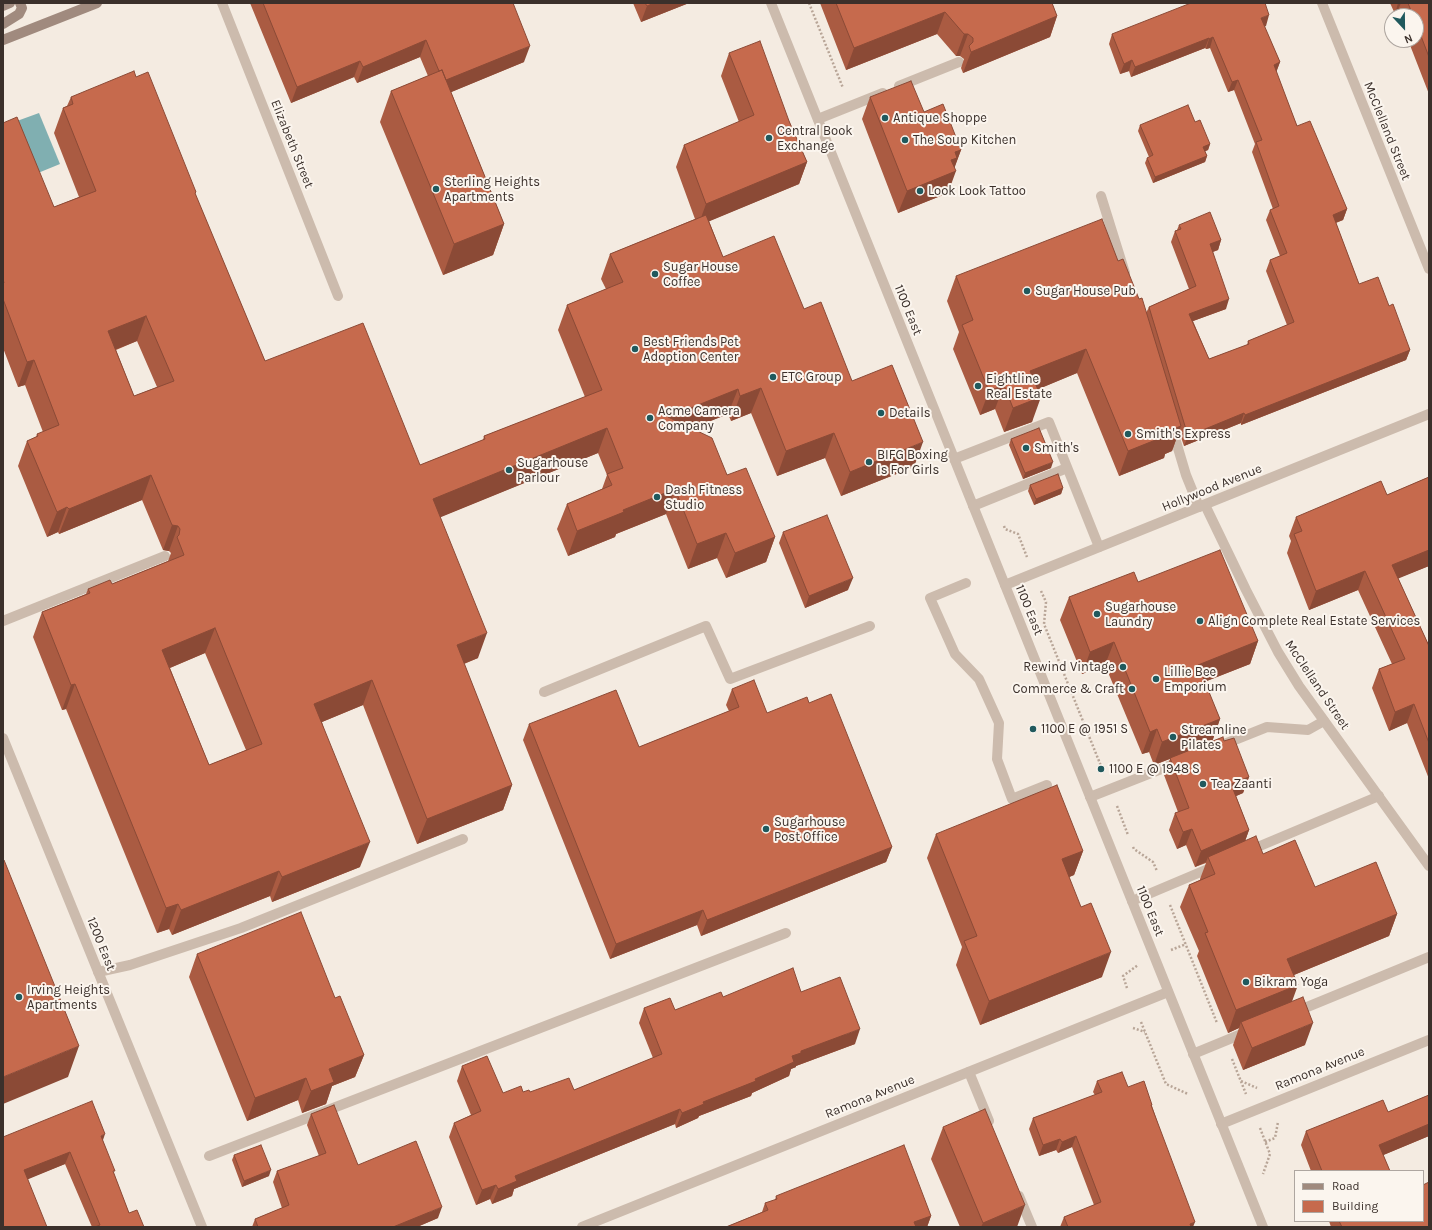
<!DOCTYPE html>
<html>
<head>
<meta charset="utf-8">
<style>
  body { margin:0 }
  #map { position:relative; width:1432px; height:1230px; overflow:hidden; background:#f4ebe1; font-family:Karla,sans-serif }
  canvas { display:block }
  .frame { position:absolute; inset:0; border:4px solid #3b302b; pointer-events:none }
  .legend { position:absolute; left:1294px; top:1170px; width:130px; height:52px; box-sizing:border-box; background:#fbf5ee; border:1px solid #aea6a0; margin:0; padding:5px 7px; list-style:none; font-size:12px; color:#3b302b }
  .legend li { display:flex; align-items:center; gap:8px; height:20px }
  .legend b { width:20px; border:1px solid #aea6a0 }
  .north { position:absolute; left:1384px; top:8px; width:40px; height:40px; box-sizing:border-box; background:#fbf5ee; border:1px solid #aea6a0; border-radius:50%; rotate:158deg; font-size:11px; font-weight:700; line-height:16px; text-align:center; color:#3b302b }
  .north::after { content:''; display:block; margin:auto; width:14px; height:18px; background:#20595d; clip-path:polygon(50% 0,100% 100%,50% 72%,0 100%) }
</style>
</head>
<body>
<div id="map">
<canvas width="1432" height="1230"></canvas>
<div class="frame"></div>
<ul class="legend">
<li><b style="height:5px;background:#a08a7e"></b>Road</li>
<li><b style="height:11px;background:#c66a4d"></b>Building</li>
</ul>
<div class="north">N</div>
</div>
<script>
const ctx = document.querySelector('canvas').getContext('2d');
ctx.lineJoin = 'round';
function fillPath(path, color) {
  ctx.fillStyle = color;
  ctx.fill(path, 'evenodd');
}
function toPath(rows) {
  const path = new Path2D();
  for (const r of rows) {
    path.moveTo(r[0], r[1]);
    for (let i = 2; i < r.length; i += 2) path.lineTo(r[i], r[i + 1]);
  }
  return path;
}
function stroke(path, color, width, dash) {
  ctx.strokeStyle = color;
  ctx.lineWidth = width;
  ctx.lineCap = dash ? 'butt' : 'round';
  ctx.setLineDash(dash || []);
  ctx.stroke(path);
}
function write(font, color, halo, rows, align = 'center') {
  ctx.font = font + ' Karla,sans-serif';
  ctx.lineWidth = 4;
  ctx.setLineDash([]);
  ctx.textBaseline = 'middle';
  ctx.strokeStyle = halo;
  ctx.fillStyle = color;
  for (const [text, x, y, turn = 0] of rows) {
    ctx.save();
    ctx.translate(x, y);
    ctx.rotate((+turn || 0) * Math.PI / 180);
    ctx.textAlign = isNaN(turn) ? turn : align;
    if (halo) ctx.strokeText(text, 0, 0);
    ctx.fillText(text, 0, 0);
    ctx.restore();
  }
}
fillPath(toPath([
  [39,113,60,164,38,173,17,121]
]), '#80afb1');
stroke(toPath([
  [809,3,843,88],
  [1004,526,1005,529,1018,534,1027,557],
  [1041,591,1046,602,1044,624,1103,771],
  [1117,806,1128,835],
  [1133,847,1134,849,1153,862,1157,871],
  [1170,905,1217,1023],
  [1171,950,1186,944],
  [1127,988,1123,976,1138,965],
  [1141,1022,1166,1084,1188,1094],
  [1133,1028,1145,1032],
  [1232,1059,1246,1094],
  [1241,1081,1257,1088],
  [1260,1128,1270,1154,1263,1174],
  [1265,1142,1275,1138,1278,1122]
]), '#b8a597', 2.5, [2, 2]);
stroke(toPath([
  [899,86,959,62],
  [818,119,883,93],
  [1101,196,1125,273],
  [1172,428,1186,475,1199,507],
  [954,459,1049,422,1099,547],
  [973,506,1067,468],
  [966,583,930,598,955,654,979,679,999,723,997,759,1012,799,1047,785],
  [3,621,165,556],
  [544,692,706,626,730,679,870,626],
  [1222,745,1267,727,1308,730,1324,721],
  [1090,797,1179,762],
  [1248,851,1379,796],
  [1132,901,1215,866],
  [98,972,130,965,241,928,463,839],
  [1295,1012,1429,957],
  [1193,1054,1249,1031],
  [969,1072,989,1121],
  [209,1156,786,933],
  [1019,1196,1032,1227]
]), '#ccbbad', 10);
stroke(toPath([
  [222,3,338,296],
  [1322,3,1429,269],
  [1205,505,1246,590,1278,652,1299,686,1429,866],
  [1005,585,1429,414],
  [3,738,202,1227],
  [1221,1124,1429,1040],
  [582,1227,1168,992]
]), '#ccbbad', 10);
stroke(toPath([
  [771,3,1263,1227]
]), '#ccbbad', 10);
stroke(toPath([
  [3,6,10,3],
  [3,24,19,14,22,8,20,3],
  [3,40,97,3]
]), '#a08a7e', 10);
fillPath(toPath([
  [250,3,513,3,524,62,451,92,504,224,493,255,443,275,380,122,391,91,428,76,420,57,357,83,354,77,291,103],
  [633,3,689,3,641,22],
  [820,3,1052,3,1057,16,1050,37,963,73,961,68,964,59,960,56,956,56,937,34,846,70],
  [1390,3,1429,3,1429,94,1408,40,1416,40,1416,16,1399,16,1397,12,1395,14],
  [1264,26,1280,62,1276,72,1297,126,1347,209,1343,220,1336,223,1359,284,1389,306,1410,350,1406,360,1241,425,1241,423,1184,446,1179,431,1172,451,1165,454,1164,458,1119,476,1077,373,1038,389,1032,422,1004,432,995,409,980,415,953,349,959,332,947,301,956,276,1118,261,1146,313,1149,307,1189,289,1171,242,1175,231,1177,230,1179,225,1221,240,1218,250,1213,252,1226,309,1193,321,1209,359,1247,345,1248,341,1287,325,1266,271,1270,260,1280,256,1266,220,1270,210,1273,209,1252,152,1255,144,1234,90,1228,92,1210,48,1206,49,1205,48,1131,77,1129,71,1120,74,1109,44,1112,34,1266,26],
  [729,53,789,121,807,162,799,184,709,221,723,257,804,309,852,381,914,467,841,496,825,458,777,476,751,413,731,421,728,414,692,428,727,475,775,537,766,562,726,578,717,558,688,569,666,514,616,534,615,537,568,556,557,529,567,504,602,489,607,475,598,453,440,517,478,658,464,664,512,785,503,810,417,844,363,705,322,722,360,867,272,902,270,896,172,935,169,929,157,933,66,709,62,710,33,637,42,612,86,594,88,589,112,584,168,561,171,553,169,551,163,550,142,500,59,534,58,532,47,537,18,466,27,441,36,437,37,434,43,432,25,385,18,387,3,348,3,123,54,207,79,197,54,133,63,108,67,106,71,97,136,77,196,192,195,194,265,361,420,465,483,440,484,436,585,397,558,330,567,305,606,289,601,279,610,254,695,219,676,167,684,145,739,122,721,76],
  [137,341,157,387,134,396,116,350],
  [205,653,246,750,209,765,170,668],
  [870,97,924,112,961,150,954,168,948,193,898,213,862,119],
  [1195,122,1210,144,1208,150,1205,151,1207,156,1205,162,1153,183,1145,163,1147,158,1149,157,1138,131,1140,125],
  [1011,439,1051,468,1023,479,1009,445],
  [1429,477,1429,566,1398,578,1429,646,1429,779,1407,723,1389,731,1372,688,1379,669,1392,664,1358,590,1309,610,1287,553,1291,541,1289,536,1296,517,1387,495],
  [1030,485,1063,488,1061,494,1034,505,1028,491],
  [783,532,848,590,805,608,779,543],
  [1138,582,1258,641,1250,664,1204,682,1220,719,1212,742,1224,741,1249,777,1243,793,1236,796,1249,830,1245,841,1263,854,1315,887,1397,914,1389,936,1294,975,1292,1001,1305,1045,1243,1070,1233,1045,1239,1028,1228,1033,1197,956,1199,951,1180,907,1189,885,1200,880,1200,879,1206,863,1195,867,1186,845,1177,849,1169,830,1175,813,1178,812,1164,775,1170,759,1154,765,1149,752,1142,754,1105,665,1082,674,1060,620,1069,597],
  [732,689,767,713,809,703,892,847,886,862,701,936,697,925,610,959,523,740,529,724,639,747,729,711,726,705],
  [936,834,1083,851,1074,875,1069,877,1102,977,980,1025,956,965,962,947,927,858],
  [197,954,335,998,364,1055,355,1077,332,1086,326,1104,302,1113,298,1100,247,1121,189,977],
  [801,992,855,1044,796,1066,796,1067,791,1069,789,1076,752,1093,751,1096,699,1116,698,1118,676,1128,675,1124,514,1189,512,1196,492,1204,490,1199,476,1205,449,1137,454,1123,471,1115,457,1081,462,1066,503,1093,574,1090,653,1058,639,1023,644,1008,675,1010,723,997],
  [1097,1081,1128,1087,1152,1105,1152,1106,1193,1227,1060,1227,1064,1217,1094,1205,1072,1147,1058,1153,1056,1150,1039,1156,1029,1129,1033,1118,1095,1095,1093,1092],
  [1429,1095,1429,1136,1383,1155,1390,1171,1311,1171,1301,1145,1306,1131,1388,1112],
  [311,1114,358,1165,438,1218,417,1227,252,1227,255,1219,282,1208,273,1182,277,1171,319,1156,307,1125],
  [943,1127,1017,1227,960,1227,931,1159],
  [3,1137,103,1141,114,1174,129,1213,144,1227,92,1227,65,1164,27,1179],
  [234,1155,269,1176,242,1187,232,1160],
  [776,1196,931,1216,927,1227,726,1227,762,1212,765,1203,775,1200],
  [1329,1221,1423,1221,1429,1227,1331,1227]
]), '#aa5b42');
fillPath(toPath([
  [654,3,689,3,641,22,647,6],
  [1398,3,1401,3,1397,12,1395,14],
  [945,12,937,34,846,70,854,48],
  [1269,15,1266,26,1258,29,1261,18],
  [1057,16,1050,37,963,73,971,52],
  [964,34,968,34,960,56,956,56],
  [1213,37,1210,48,1206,49,1209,39],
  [1209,38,1205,48,1131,77,1135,67],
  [426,40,420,57,357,83,363,67],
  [530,46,524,62,437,98,443,81],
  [1132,60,1129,71,1120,74,1124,64],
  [360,61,354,77,291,103,297,87],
  [1280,62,1276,73,1274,65],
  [1238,80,1234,90,1228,92,1232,82],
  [1210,144,1208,150,1201,153,1203,147],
  [961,150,953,172,956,171,948,193,898,213,907,191,955,152],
  [1207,156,1205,162,1153,183,1155,177],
  [807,162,799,184,698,226,706,204],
  [1347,209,1343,220,1329,225,1333,215],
  [504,224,493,255,443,275,454,244],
  [1221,240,1218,250,1206,254,1210,244],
  [1229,299,1226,309,1185,324,1189,314],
  [146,316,137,341,99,356,108,331],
  [1086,349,1077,373,1022,396,1030,371],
  [1410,350,1406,360,1241,425,1245,415],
  [34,360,25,385,18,387,27,362],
  [1004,385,995,409,980,415,989,391],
  [761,388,751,413,731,421,740,396],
  [738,389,728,414,659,442,668,417],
  [1041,397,1032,422,1004,432,1013,408],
  [1244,413,1241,423,1184,446,1188,436],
  [1181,426,1172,451,1165,454,1164,458,1119,476,1128,451,1171,430],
  [607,428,598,453,424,524,433,499],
  [834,433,825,458,777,476,786,451],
  [923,442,914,467,841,496,850,472],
  [1053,462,1051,468,1023,479,1025,473],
  [151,475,142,500,59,534,69,509],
  [1063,488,1061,494,1034,505,1036,499],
  [675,489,666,514,616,534,615,537,568,556,577,531,623,510],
  [67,507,58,532,47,537,57,512],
  [172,525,178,526,169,551,163,550],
  [726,533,717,558,688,569,697,544],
  [775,537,766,562,726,578,735,553],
  [1429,550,1429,566,1385,584,1392,565],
  [1365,571,1358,590,1309,610,1316,591],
  [853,578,848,590,805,608,809,596],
  [215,628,205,653,153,675,162,650],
  [487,633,478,658,448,670,457,645],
  [1258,641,1250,664,1189,688,1198,665],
  [1114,642,1105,665,1082,674,1090,652],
  [372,680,363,705,305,729,314,704],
  [75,684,66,709,62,710,71,685],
  [1414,704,1407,723,1389,731,1395,712],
  [1220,719,1212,742,1154,765,1162,742],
  [1157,729,1149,752,1142,754,1150,732],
  [1249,777,1243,793,1225,801,1231,784],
  [512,785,503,810,417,844,427,819],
  [1192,829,1186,845,1177,849,1183,832],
  [1249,830,1243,847,1208,857,1206,862,1195,867,1201,851],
  [370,842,360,867,272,902,282,877],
  [892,847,886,862,701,936,707,920],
  [1083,851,1074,875,1053,884,1062,859],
  [279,871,270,896,172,935,181,910],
  [178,904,169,929,157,933,166,908],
  [703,910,697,925,610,959,616,944],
  [1397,914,1389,936,1279,981,1287,959],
  [1111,952,1102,977,980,1025,989,1001],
  [1298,985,1290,1007,1241,1022,1239,1028,1228,1033,1236,1010],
  [1313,1023,1305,1045,1243,1070,1252,1048],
  [860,1029,855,1044,796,1066,796,1067,791,1069,789,1076,752,1093,751,1096,699,1116,698,1118,676,1128,682,1113,703,1102,755,1079,801,1051],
  [79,1046,68,1077,3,1104,3,1077],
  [364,1055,355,1077,332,1086,326,1104,302,1113,311,1091,329,1069],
  [306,1078,298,1100,247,1121,255,1098],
  [680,1109,675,1124,514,1189,512,1196,492,1204,498,1189,515,1176],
  [1429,1124,1429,1136,1374,1159,1379,1145],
  [105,1134,101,1146,101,1136],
  [1076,1136,1072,1147,1058,1153,1062,1142],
  [1060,1139,1056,1150,1039,1156,1043,1145],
  [70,1152,65,1164,19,1183,24,1170],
  [271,1170,269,1176,242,1187,244,1181],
  [496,1185,490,1199,476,1205,482,1190],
  [1025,1205,1017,1227,981,1227,983,1223],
  [442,1207,438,1218,417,1227,393,1227],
  [931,1216,927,1227,912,1227,914,1222],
  [1195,1222,1193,1227,1188,1227,1190,1224]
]), '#8b4a36');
const building = toPath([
  [263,3,513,3,530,46,446,80,442,70,439,71,426,40,363,67,360,61,297,87,263,3],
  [645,3,654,3,647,6,645,3],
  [836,3,1052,3,1057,16,971,52,969,46,973,42,973,38,968,34,964,34,945,12,854,48,836,3],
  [1191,3,1265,3,1269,15,1261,18,1280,62,1274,65,1286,97,1297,126,1310,121,1347,209,1333,215,1359,284,1378,277,1389,306,1393,304,1410,350,1245,415,1244,413,1188,436,1149,307,1196,286,1175,231,1181,229,1179,225,1210,212,1221,240,1210,244,1229,299,1189,314,1209,359,1249,344,1248,341,1294,322,1270,260,1287,253,1270,210,1279,206,1256,142,1262,140,1238,80,1232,82,1213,37,1209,39,1209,38,1135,67,1132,60,1124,64,1112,34,1191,3],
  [1408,3,1429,3,1429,57,1416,23,1416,16,1413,16,1408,3],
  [760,41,789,121,807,162,706,204,684,145,754,115,729,53,760,41],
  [442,70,504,224,454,244,391,91,442,70],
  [134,71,136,77,148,72,196,192,195,193,265,361,363,323,420,465,485,439,484,436,602,390,567,305,623,282,610,254,706,215,723,257,774,236,804,309,821,302,852,381,892,365,923,442,850,472,834,433,786,451,761,388,740,396,738,389,668,417,712,438,727,475,746,468,775,537,735,553,726,533,697,544,675,489,623,510,624,512,577,531,567,504,612,485,607,474,623,468,607,428,433,499,487,633,457,645,512,785,427,819,372,680,314,704,370,842,282,877,279,871,181,910,178,904,166,908,75,684,71,685,42,612,90,593,88,589,110,580,112,584,184,555,177,537,179,535,180,529,178,526,172,525,151,475,69,509,67,507,57,512,27,441,38,436,37,434,59,425,34,360,27,362,3,299,3,284,4,283,3,279,3,123,17,117,54,207,96,191,63,108,73,104,71,97,134,71],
  [146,316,174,381,134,396,108,331,146,316],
  [215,628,262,744,209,765,162,650,215,628],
  [911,81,924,112,943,104,961,150,955,152,957,158,951,160,956,171,907,191,870,97,911,81],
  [1188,105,1195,122,1200,120,1210,144,1203,147,1207,156,1155,177,1147,158,1153,155,1140,125,1188,105],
  [1102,219,1118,261,1123,259,1139,299,1142,298,1181,426,1171,430,1173,433,1128,451,1086,349,1030,371,1041,397,1013,408,1004,385,989,391,962,325,973,320,956,276,1102,219],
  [1039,428,1053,462,1025,473,1011,439,1039,428],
  [1058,474,1063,488,1036,499,1030,485,1058,474],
  [1429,477,1429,550,1392,565,1429,646,1429,743,1414,704,1395,712,1379,669,1405,659,1365,571,1316,591,1294,534,1302,531,1296,517,1381,481,1387,495,1429,477],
  [827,515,853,578,809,596,783,532,827,515],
  [1220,550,1258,641,1198,665,1220,719,1162,742,1157,729,1150,732,1114,642,1090,652,1069,597,1134,572,1138,582,1220,550],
  [754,680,767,713,807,697,809,703,831,694,892,847,707,920,703,910,616,944,529,724,616,690,639,747,739,707,732,689,754,680],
  [1223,737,1224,741,1234,738,1249,777,1231,784,1249,830,1201,851,1192,829,1183,832,1175,813,1189,808,1170,758,1223,737],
  [1057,785,1083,851,1062,859,1081,907,1091,903,1111,952,989,1001,964,941,977,936,936,834,1057,785],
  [1256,836,1263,854,1295,840,1315,887,1376,862,1397,914,1287,959,1298,985,1236,1010,1205,933,1208,932,1189,885,1215,874,1208,857,1256,836],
  [3,860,4,860,79,1046,3,1077,3,860],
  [301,912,335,998,340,996,364,1055,329,1069,334,1082,311,1091,306,1078,255,1098,197,954,301,912],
  [793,968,801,992,840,977,860,1029,801,1051,801,1053,792,1056,794,1062,755,1079,756,1081,703,1102,704,1104,682,1113,680,1109,515,1176,517,1181,498,1189,496,1185,482,1190,454,1123,481,1111,462,1066,487,1056,503,1093,521,1086,523,1092,529,1090,530,1092,569,1078,574,1090,662,1054,644,1008,670,998,675,1010,721,992,723,997,793,968],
  [1303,997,1313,1023,1252,1048,1241,1022,1303,997],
  [1122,1072,1128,1087,1144,1081,1152,1105,1151,1105,1195,1222,1190,1224,1191,1227,1068,1227,1064,1217,1101,1202,1076,1136,1062,1142,1060,1139,1043,1145,1033,1118,1102,1092,1097,1081,1122,1072],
  [1429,1095,1429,1124,1379,1145,1390,1171,1322,1171,1306,1131,1383,1100,1388,1112,1429,1095],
  [92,1101,105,1134,101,1136,115,1171,113,1171,129,1213,137,1210,144,1227,95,1227,100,1225,70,1152,24,1170,47,1227,3,1227,3,1137,92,1101],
  [334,1105,358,1165,416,1141,442,1207,393,1227,258,1227,255,1219,289,1205,277,1171,326,1153,311,1114,334,1105],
  [985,1109,1025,1205,983,1223,943,1127,985,1109],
  [261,1145,271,1170,244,1181,234,1155,261,1145],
  [904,1145,931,1216,914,1222,916,1227,726,1227,768,1210,765,1203,777,1199,776,1196,904,1145],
  [1429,1182,1429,1227,1342,1227,1339,1221,1423,1221,1423,1185,1429,1182]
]);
fillPath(building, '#c66a4d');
stroke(building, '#8b4a36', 1);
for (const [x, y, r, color] of [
  [885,118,4,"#20595d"],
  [769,138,4,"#20595d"],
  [905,140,4,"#20595d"],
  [436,189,4,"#20595d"],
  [920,191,4,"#20595d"],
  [655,274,4,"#20595d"],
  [1027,291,4,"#20595d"],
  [635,349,4,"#20595d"],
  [773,377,4,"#20595d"],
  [978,386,4,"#20595d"],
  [881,413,4,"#20595d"],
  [650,418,4,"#20595d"],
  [1128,434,4,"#20595d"],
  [1026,448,4,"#20595d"],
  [869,462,4,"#20595d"],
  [509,470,4,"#20595d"],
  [657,497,4,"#20595d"],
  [1097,614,4,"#20595d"],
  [1200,621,4,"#20595d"],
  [1123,667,4,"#20595d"],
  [1156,679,4,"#20595d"],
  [1132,689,4,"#20595d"],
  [1033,729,4,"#20595d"],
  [1173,737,4,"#20595d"],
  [1101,769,4,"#20595d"],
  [1203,784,4,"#20595d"],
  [766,829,4,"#20595d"],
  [1246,982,4,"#20595d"],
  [19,997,4,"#20595d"]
]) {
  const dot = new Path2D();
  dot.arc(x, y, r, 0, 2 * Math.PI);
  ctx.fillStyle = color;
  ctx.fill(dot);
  stroke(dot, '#fbf5ee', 1.5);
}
write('13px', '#3b302b', '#fbf5ee', [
  ["Antique Shoppe",893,118],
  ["Central Book",777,131],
  ["Exchange",777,146],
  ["The Soup Kitchen",913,140],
  ["Sterling Heights",444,182],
  ["Apartments",444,197],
  ["Look Look Tattoo",928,191],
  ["Sugar House",663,267],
  ["Coffee",663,282],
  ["Sugar House Pub",1035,291],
  ["Best Friends Pet",643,342],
  ["Adoption Center",643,357],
  ["ETC Group",781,377],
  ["Eightline",986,379],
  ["Real Estate",986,394],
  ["Acme Camera",658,411],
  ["Company",658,426],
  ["Details",889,413],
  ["Smith's Express",1136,434],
  ["Smith's",1034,448],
  ["BIFG Boxing",877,455],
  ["Is For Girls",877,470],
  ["Sugarhouse",517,463],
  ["Parlour",517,478],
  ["Dash Fitness",665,490],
  ["Studio",665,505],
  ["Sugarhouse",1105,607],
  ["Laundry",1105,622],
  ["Align Complete Real Estate Services",1208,621],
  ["Rewind Vintage",1115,667,"right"],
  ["Lillie Bee",1164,672],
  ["Emporium",1164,687],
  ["Commerce & Craft",1124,689,"right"],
  ["1100 E @ 1951 S",1041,729],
  ["Streamline",1181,730],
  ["Pilates",1181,745],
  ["1100 E @ 1948 S",1109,769],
  ["Tea Zaanti",1211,784],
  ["Sugarhouse",774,822],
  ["Post Office",774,837],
  ["Bikram Yoga",1254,982],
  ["Irving Heights",27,990],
  ["Apartments",27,1005]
], 'left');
write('13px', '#3b302b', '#fbf5ee', [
  ["McClelland Street",1387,131,68],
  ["Elizabeth Street",292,144,68],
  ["1100 East",908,310,68],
  ["Hollywood Avenue",1212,488,-22],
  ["1100 East",1029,610,68],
  ["McClelland Street",1317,685,56],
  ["1100 East",1150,911,68],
  ["1200 East",101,944,68],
  ["Ramona Avenue",1320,1069,-22],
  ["Ramona Avenue",870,1097,-22]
]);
</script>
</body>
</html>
